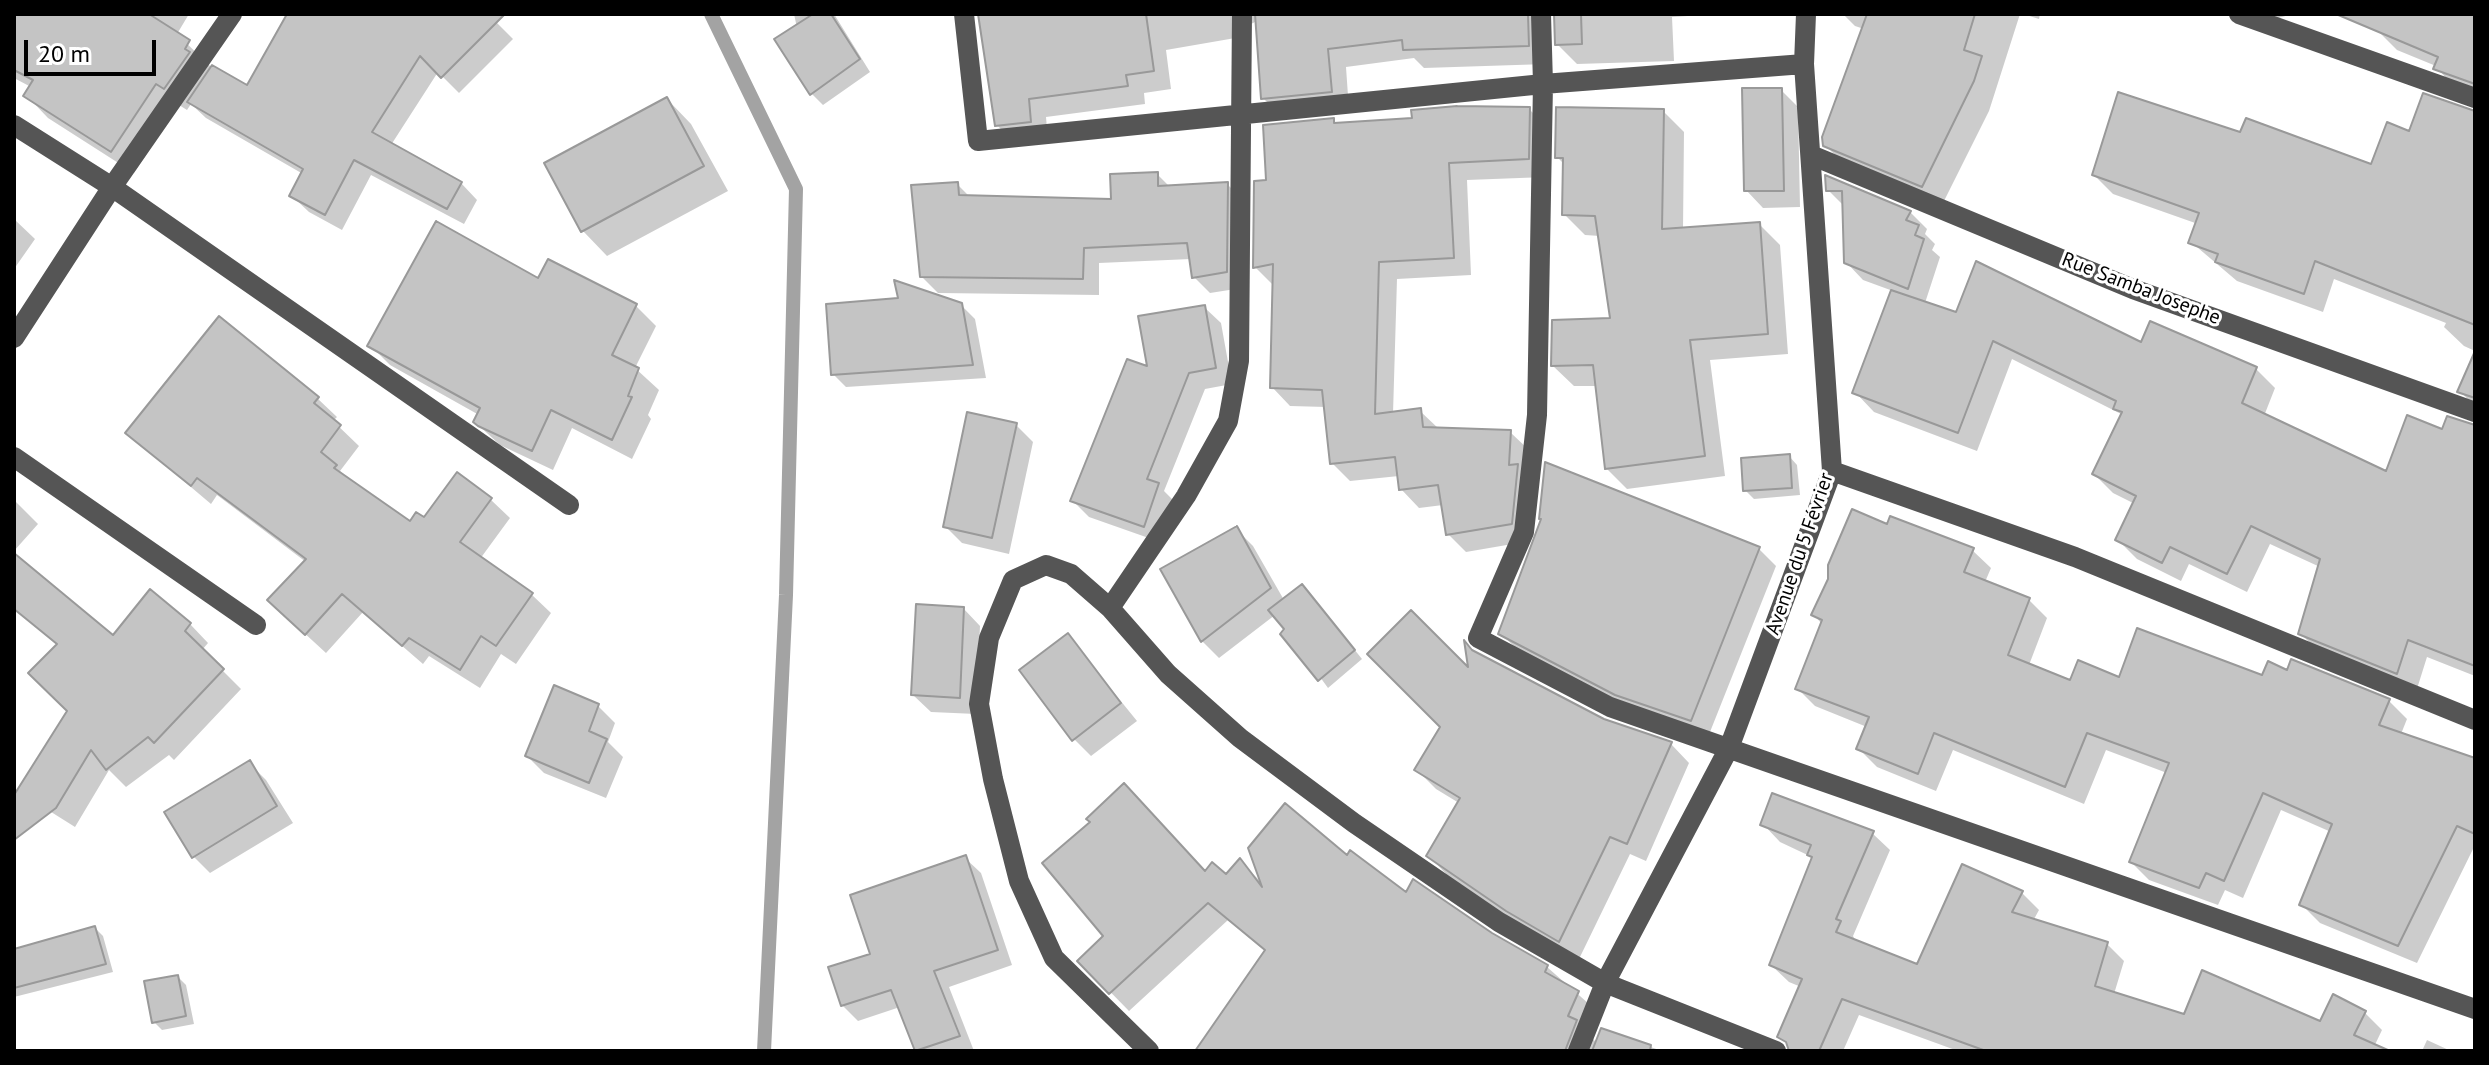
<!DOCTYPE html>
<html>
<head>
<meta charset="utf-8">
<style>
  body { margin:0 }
  #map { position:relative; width:2489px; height:1065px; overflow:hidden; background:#fff; font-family:"PT Sans",sans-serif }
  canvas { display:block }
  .frame { position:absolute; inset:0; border:16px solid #000; pointer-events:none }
  .scale { position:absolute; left:24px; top:40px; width:132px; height:36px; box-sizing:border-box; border:4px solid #000; border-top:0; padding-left:10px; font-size:24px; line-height:28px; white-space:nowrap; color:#000; -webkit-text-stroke:6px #fff; paint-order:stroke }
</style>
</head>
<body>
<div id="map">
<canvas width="2489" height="1065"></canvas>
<div class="frame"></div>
<div class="scale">20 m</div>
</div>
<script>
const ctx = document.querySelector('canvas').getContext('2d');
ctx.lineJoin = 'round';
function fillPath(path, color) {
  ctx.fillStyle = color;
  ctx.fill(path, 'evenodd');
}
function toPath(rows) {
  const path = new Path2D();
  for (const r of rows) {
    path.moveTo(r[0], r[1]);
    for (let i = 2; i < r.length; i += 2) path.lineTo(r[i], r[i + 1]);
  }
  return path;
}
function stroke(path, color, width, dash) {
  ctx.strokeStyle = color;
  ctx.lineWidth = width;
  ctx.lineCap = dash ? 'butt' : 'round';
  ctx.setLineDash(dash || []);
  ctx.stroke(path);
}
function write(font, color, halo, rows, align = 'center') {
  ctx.font = font + ' "PT Sans",sans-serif';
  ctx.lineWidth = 6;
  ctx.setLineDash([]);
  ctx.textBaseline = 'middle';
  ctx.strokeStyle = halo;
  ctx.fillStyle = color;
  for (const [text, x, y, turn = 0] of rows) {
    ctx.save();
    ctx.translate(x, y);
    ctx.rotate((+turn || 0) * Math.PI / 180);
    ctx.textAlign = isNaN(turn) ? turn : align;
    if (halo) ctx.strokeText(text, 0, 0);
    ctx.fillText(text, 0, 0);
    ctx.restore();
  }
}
fillPath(toPath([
  [14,14,189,14,177,34,210,66,248,88,289,14,488,14,513,39,459,93,438,72,391,145,461,183,477,200,464,224,371,175,342,230,309,212,292,196,303,174,206,118,191,104,187,110,179,105,134,173,48,118,26,95,31,87,14,78],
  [794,14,834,14,870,72,823,105,811,93],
  [980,14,1534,14,1547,64,1424,68,1414,58,1346,67,1349,110,1282,117,1263,98,1257,21,1249,25,1247,36,1166,50,1171,89,1144,93,1145,104,1046,117,1048,140,1015,144,997,125],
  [1556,14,1720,14,1672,17,1674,61,1577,64,1557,44],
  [1843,14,2020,14,1989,111,1942,205,1844,164,1825,145,1864,29,1855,26],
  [2023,14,2040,14,2039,19],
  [2268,14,2293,14,2278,18],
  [2384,14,2475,14,2475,96,2454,88,2436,66,2397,50,2378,31],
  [1781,90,1798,107,1800,207,1763,208,1746,190],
  [667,99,691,124,728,191,607,256,583,231,546,164],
  [1529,109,1547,127,1546,177,1467,180,1471,275,1397,279,1393,414,1420,411,1439,429,1510,432,1529,450,1530,541,1466,552,1448,534,1443,505,1419,508,1401,489,1399,476,1350,481,1332,463,1326,407,1290,406,1272,387,1274,286,1255,267,1268,182,1333,120,1338,125],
  [1663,111,1684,132,1683,230,1759,224,1780,245,1788,354,1710,360,1725,476,1627,489,1606,468,1597,386,1574,386,1553,366,1612,320,1600,236,1585,235,1564,214,1565,165,1557,157],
  [2475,112,2475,351,2464,346,2444,327,2446,323,2334,279,2323,312,2237,281,2191,242,2198,224,2113,194,2094,175,2241,135,2372,166,2410,133],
  [1157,174,1170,187,1227,184,1243,200,1242,288,1210,293,1194,277,1191,259,1099,263,1099,295,938,293,922,277,957,184,971,198,1113,201],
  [1827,178,1910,212,1927,229,1925,234,1935,244,1932,250,1940,257,1925,303,1957,315,2142,344,2151,324,2256,369,2275,388,2264,416,2387,474,2443,431,2475,426,2475,676,2427,657,2416,692,2320,653,2300,633,2320,567,2270,544,2247,592,2189,564,2181,581,2137,559,2117,539,2135,504,2113,493,2094,474,2123,415,2012,359,1977,451,1874,412,1855,392,1893,291,1863,280,1846,262,1845,207,1828,190],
  [14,219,35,239,14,269],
  [961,305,975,319,986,378,846,387,833,374],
  [636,306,656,326,635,368,659,390,648,415,651,419,632,459,572,428,553,470,500,445,475,422,479,415,390,365,370,345],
  [1204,307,1221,323,1232,384,1205,389,1164,491,1174,501,1160,542,1089,517,1072,500,1150,369],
  [2475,356,2475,407,2460,391],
  [317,398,337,417,333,421,359,446,340,471,355,486,410,524,490,499,510,518,480,559,531,594,551,613,516,664,501,654,480,688,429,656,423,664,363,612,326,653,289,619,306,562,217,495,211,504,127,433],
  [1016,425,1033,442,1009,554,962,543,945,526],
  [1789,456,1797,465,1800,495,1754,499,1745,490],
  [14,500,38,524,14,551],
  [1543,520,1759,549,1776,566,1708,737,1634,712,1518,650,1500,633],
  [1888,527,1972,550,1991,568,1985,582,2029,600,2047,618,2029,665,2071,682,2263,678,2289,673,2389,701,2407,719,2401,734,2475,760,2475,845,2417,963,2320,923,2302,905,2331,832,2281,810,2243,898,2225,890,2218,905,2149,880,2131,862,2167,773,2106,750,2084,804,1953,750,1936,791,1877,767,1858,748,1867,727,1815,706,1797,688,1822,624,1813,614,1830,580],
  [1236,529,1253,546,1284,600,1310,594,1362,659,1328,688,1275,615,1219,658,1202,641],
  [14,556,113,638,190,624,208,643,202,650,241,689,174,760,169,755,126,787,109,770,75,827,40,805,69,711,58,646,14,608],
  [963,608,980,626,976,714,931,712,913,695],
  [1068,636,1137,721,1091,756,1074,739],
  [1471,672,1671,744,1689,763,1646,861,1630,854,1579,959,1527,929,1447,875,1429,856,1459,803,1436,789,1417,770],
  [555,688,598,706,615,723,608,742,623,757,606,798,544,773,527,756],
  [249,763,266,780,293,823,210,873,193,856],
  [1763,824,1872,833,1890,850,1853,936,1856,942,1918,967,1963,866,2022,893,2039,910,2033,921,2107,944,2124,961,2114,994,2185,1017,2321,1024,2365,1013,2382,1030,2372,1051,1958,1051,1859,1015,1843,1051,1794,1051,1780,1037,1801,987,1789,982,1771,965,1814,858,1780,842],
  [965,858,981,873,1012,965,949,987,974,1051,917,1051,900,1007,858,1021,842,1005],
  [1347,858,1406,895,1491,934,1547,967,1597,1011,1587,1033,1597,1043,1602,1030,1662,1051,1198,1051,1266,952,1228,920,1129,1011,1080,961,1206,873,1227,877,1240,861,1263,884],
  [95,928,103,936,113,972,14,997,14,951],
  [178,977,186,985,194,1024,162,1030,154,1022],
  [2427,1040,2451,1051,2422,1051]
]), '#0003');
stroke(toPath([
  [711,14,796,189,786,595,764,1051]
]), '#a3a3a3', 14);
const building = toPath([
  [14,14,149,14,190,40,185,49,190,52,164,89,156,84,111,152,23,96,33,80,14,70,14,14],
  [287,14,505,14,441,78,420,56,372,132,462,182,447,209,354,160,325,215,289,196,303,169,187,102,212,65,247,85,287,14],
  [813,14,831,14,860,59,810,95,774,39,813,14],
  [978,14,1146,14,1154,71,1126,75,1128,86,1029,99,1031,122,995,126,978,14],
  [1255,14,1528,14,1529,46,1403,50,1402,40,1328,49,1332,92,1261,99,1255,14],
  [1554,14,1581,14,1582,44,1555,45,1554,14],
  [1867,14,1975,14,1964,50,1982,56,1974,81,1922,187,1823,146,1822,137,1867,14],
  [2336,14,2475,14,2475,84,2433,69,2438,57,2336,14],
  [1742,88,1782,88,1784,191,1744,191,1742,88],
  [2118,92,2240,132,2246,118,2371,164,2387,122,2409,131,2423,93,2475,111,2475,325,2315,261,2304,294,2215,262,2218,254,2188,243,2199,213,2092,175,2118,92],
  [667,97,704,166,581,232,544,163,667,97],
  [1457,106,1530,107,1529,159,1449,163,1454,258,1379,262,1375,414,1421,408,1423,427,1511,430,1509,465,1518,464,1512,524,1446,535,1438,485,1399,490,1395,457,1330,464,1322,390,1270,388,1273,264,1253,268,1254,181,1266,180,1263,125,1334,118,1334,123,1412,118,1411,110,1457,106],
  [1556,107,1664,109,1662,229,1760,222,1768,334,1690,340,1705,456,1605,469,1593,365,1551,366,1552,320,1610,318,1595,216,1562,215,1563,158,1555,158,1556,107],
  [1158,172,1158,186,1228,182,1227,272,1192,278,1187,243,1084,248,1083,279,920,277,911,185,958,182,959,195,1111,199,1110,174,1158,172],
  [1825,175,1911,211,1906,220,1919,225,1915,235,1924,239,1908,289,1844,263,1842,191,1826,191,1825,175],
  [436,221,538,278,548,259,637,304,612,355,639,368,628,396,632,397,612,440,551,410,532,451,478,426,473,422,480,408,367,346,436,221],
  [1976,261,2141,342,2150,321,2257,367,2242,403,2386,471,2407,415,2442,429,2447,416,2475,425,2475,666,2408,640,2397,674,2298,634,2320,559,2251,526,2227,574,2170,547,2162,563,2115,540,2136,496,2092,474,2122,412,2113,409,2116,401,1993,341,1958,433,1852,393,1891,290,1956,312,1976,261],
  [894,280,962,303,973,365,831,375,826,304,898,298,894,280],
  [1205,305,1216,368,1189,373,1147,479,1159,483,1144,527,1070,501,1127,359,1147,366,1138,316,1205,305],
  [219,316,319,397,314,403,341,425,321,452,337,465,334,468,410,521,416,512,424,517,457,472,492,498,460,542,533,593,496,646,481,636,460,670,409,638,402,646,342,594,305,635,267,600,306,559,197,478,191,486,125,433,219,316],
  [2475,351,2475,398,2457,392,2475,351],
  [967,412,1017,423,992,538,943,527,967,412],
  [1790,454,1792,488,1743,491,1741,458,1790,454],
  [1545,462,1760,547,1691,721,1615,695,1498,634,1541,519,1539,519,1545,462],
  [1852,509,1887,524,1890,516,1974,548,1964,572,2030,598,2008,655,2070,680,2078,660,2119,677,2137,628,2262,675,2268,661,2287,670,2291,659,2390,699,2379,725,2475,758,2475,834,2457,826,2398,946,2299,905,2332,824,2263,793,2224,881,2206,873,2199,888,2129,862,2169,763,2087,733,2065,787,1934,733,1918,774,1856,749,1869,717,1795,689,1822,620,1811,615,1828,579,1828,565,1852,509],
  [1237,526,1271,588,1201,642,1160,569,1237,526],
  [14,553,113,635,150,589,191,623,185,631,224,669,154,743,148,737,106,770,91,750,56,808,14,840,14,795,67,711,28,673,57,644,14,609,14,553],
  [1302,584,1355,650,1318,681,1280,634,1284,629,1268,610,1302,584],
  [916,604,964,607,960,698,911,695,916,604],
  [1411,610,1468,667,1464,640,1472,650,1604,719,1672,742,1627,844,1610,837,1559,942,1506,911,1426,856,1460,798,1414,770,1440,727,1367,654,1411,610],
  [1068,633,1121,703,1072,741,1019,670,1068,633],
  [554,685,599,704,589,731,607,739,589,783,525,756,554,685],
  [250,760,277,806,192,858,164,812,250,760],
  [1124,783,1205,871,1212,862,1226,874,1240,858,1262,887,1248,848,1285,803,1347,855,1350,850,1406,892,1413,879,1492,933,1548,965,1545,972,1579,991,1568,1016,1577,1020,1565,1051,1195,1051,1265,950,1208,903,1109,994,1077,961,1103,936,1042,863,1090,822,1086,819,1124,783],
  [1772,793,1874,831,1836,919,1841,921,1836,932,1917,964,1962,864,2023,891,2012,912,2108,942,2095,986,2184,1014,2202,970,2320,1021,2333,994,2366,1011,2354,1035,2390,1051,1986,1051,1842,999,1819,1051,1789,1051,1786,1042,1777,1037,1802,979,1769,965,1812,857,1807,855,1811,845,1760,825,1772,793],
  [966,855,998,950,934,971,960,1036,915,1051,891,990,841,1006,828,967,870,954,850,895,966,855],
  [95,926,106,964,14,988,14,949,95,926],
  [178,975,186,1016,152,1023,144,981,178,975],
  [1601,1028,1651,1045,1650,1051,1592,1051,1601,1028]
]);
fillPath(building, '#c4c4c4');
stroke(building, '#999', 2);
stroke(toPath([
  [964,14,978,141,1543,84,1804,64],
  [1541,14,1543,84,1537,415,1524,532,1478,638,1610,707,2475,1009],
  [2239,14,2475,98],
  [14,125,112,187,569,505],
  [1811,155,2133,289,2475,412],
  [14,338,112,187,232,14],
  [14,457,256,625],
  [1832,471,2075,557,2475,720],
  [1110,608,1186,496,1228,421,1239,361,1242,14],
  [1149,1051,1054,958,1019,881,993,779,979,704,989,638,1013,580,1046,565,1071,574,1110,608,1168,674,1240,738,1354,823,1499,922,1605,983,1776,1051],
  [1578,1051,1605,983,1729,748,1832,471,1804,64,1806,14]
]), '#555', 20);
write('20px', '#000', '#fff', [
  ["Rue Samba Josephe",2141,289,21],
  ["Avenue du 5 Février",1800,554,-71]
]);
</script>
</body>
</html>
